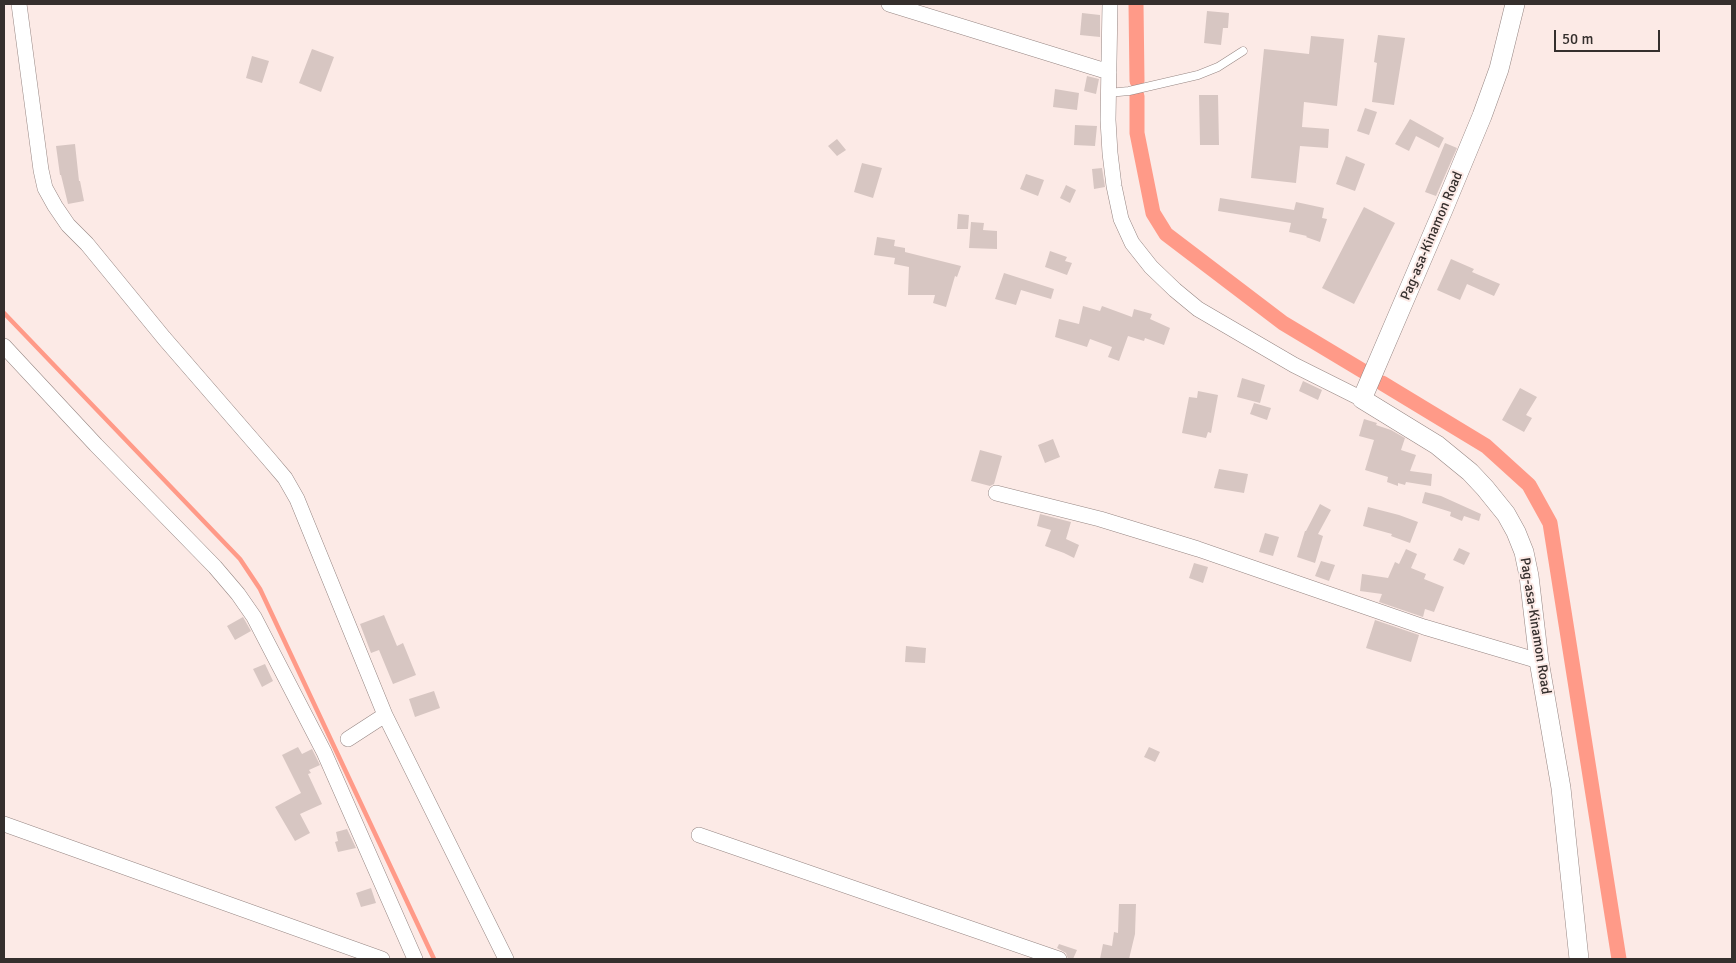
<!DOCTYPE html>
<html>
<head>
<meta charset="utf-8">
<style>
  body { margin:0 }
  #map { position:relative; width:1736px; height:963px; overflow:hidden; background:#fceae6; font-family:Signika,sans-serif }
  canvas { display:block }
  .frame { position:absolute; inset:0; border:5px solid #352f2d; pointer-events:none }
  .scale { position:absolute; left:1554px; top:30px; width:106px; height:22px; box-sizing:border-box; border:2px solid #352f2d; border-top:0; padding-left:6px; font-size:15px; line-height:18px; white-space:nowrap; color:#352f2d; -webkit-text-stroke:4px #fceae6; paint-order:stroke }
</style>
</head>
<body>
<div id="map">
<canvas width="1736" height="963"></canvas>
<div class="frame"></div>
<div class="scale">50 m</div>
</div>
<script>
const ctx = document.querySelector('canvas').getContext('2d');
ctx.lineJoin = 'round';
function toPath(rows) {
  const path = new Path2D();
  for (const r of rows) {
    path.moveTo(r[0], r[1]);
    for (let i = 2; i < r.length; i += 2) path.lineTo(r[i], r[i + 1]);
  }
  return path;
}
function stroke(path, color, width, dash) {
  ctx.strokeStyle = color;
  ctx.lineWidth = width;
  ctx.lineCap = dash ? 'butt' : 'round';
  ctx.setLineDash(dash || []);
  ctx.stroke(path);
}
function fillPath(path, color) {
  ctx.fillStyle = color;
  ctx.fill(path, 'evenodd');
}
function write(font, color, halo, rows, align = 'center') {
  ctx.font = font + ' Signika,sans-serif';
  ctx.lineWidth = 4;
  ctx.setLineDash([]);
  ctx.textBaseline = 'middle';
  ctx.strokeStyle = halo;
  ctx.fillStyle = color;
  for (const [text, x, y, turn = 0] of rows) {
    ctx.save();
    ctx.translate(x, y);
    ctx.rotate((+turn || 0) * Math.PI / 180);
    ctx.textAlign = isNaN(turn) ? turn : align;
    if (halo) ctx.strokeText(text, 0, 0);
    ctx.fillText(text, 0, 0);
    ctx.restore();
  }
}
stroke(toPath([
  [4,313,240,559,260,589,434,959]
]), '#ff9a88', 4.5);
stroke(toPath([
  [1136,4,1137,81],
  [1137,96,1137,133,1153,213,1166,234,1283,323,1363,371],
  [1382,383,1486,446,1529,485,1550,523,1619,959]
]), '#ff9a88', 15);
fillPath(toPath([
  [1207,11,1229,13,1228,28,1223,28,1221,45,1204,43],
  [1082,13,1100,15,1100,37,1080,35],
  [1378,35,1405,38,1394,105,1372,102,1377,63,1374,62],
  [1311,36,1344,39,1337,106,1304,102,1302,127,1329,129,1328,148,1300,146,1296,183,1251,178,1264,49,1309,54],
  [312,49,334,57,321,92,299,83],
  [252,56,269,61,262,83,246,78],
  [1087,76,1099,79,1096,94,1084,91],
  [1055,89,1079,93,1077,110,1053,107],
  [1199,95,1218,95,1219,145,1200,145],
  [1365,108,1377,112,1369,135,1357,131],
  [1410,119,1444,138,1439,148,1416,136,1409,151,1395,144],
  [1075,125,1097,126,1095,146,1074,145],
  [837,139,846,150,837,156,828,146],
  [1445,143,1457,148,1436,196,1425,192],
  [75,144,79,181,80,181,84,201,68,204,61,175,60,175,56,146],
  [1346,156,1365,164,1355,191,1336,184],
  [862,163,882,168,873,198,854,192],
  [1102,168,1105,187,1094,189,1092,169],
  [1026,174,1044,180,1038,196,1020,189],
  [1066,185,1076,190,1070,203,1060,198],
  [1220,198,1294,210,1296,202,1324,208,1322,218,1327,219,1320,242,1306,237,1307,236,1289,232,1291,223,1218,211],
  [1364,207,1395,223,1354,304,1322,288],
  [958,214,969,215,968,229,957,229],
  [971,222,984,223,983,230,997,231,997,249,969,248],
  [877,237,895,240,894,246,905,248,905,252,961,266,957,277,955,276,946,307,933,303,935,295,908,295,909,267,894,264,895,258,874,255],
  [1050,251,1067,257,1065,261,1072,263,1067,275,1045,267],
  [1451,259,1474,269,1472,272,1500,284,1494,296,1467,284,1460,300,1437,290],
  [1004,273,1054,289,1051,299,1021,290,1016,305,995,299],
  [1083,306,1100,311,1102,306,1132,317,1134,309,1152,314,1150,319,1170,328,1164,345,1145,338,1144,341,1128,336,1119,361,1108,357,1112,347,1090,339,1087,347,1055,337,1059,319,1079,324],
  [1242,378,1265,385,1260,403,1237,397],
  [1303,381,1322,390,1318,400,1299,391],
  [1520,388,1537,397,1526,415,1532,418,1524,432,1502,420],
  [1198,391,1218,395,1211,433,1208,432,1206,438,1182,433,1189,397,1197,398],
  [1254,403,1271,408,1267,420,1250,414],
  [1364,419,1377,423,1376,425,1391,430,1405,438,1401,450,1416,455,1410,471,1432,474,1431,486,1406,482,1405,485,1398,483,1398,486,1387,482,1388,477,1365,470,1374,440,1359,436],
  [1053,439,1060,457,1045,463,1038,445],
  [980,450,1002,456,994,484,990,486,971,481],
  [1219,469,1248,474,1244,493,1214,488],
  [1425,492,1441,496,1481,514,1479,521,1464,516,1462,521,1450,516,1451,512,1422,503],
  [1320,504,1331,510,1318,534,1323,536,1315,563,1297,557,1305,531,1306,531],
  [1368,507,1399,515,1418,522,1410,543,1391,536,1392,534,1363,526],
  [1040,514,1071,522,1066,539,1079,545,1074,558,1064,553,1045,546,1051,530,1037,526],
  [1265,533,1279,537,1273,556,1259,552],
  [1459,548,1470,553,1464,565,1453,560],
  [1406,549,1417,554,1411,568,1426,574,1424,579,1444,587,1434,612,1425,609,1423,617,1379,602,1382,594,1360,591,1362,574,1388,578,1395,562,1399,564],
  [1321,561,1335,565,1329,581,1315,576],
  [1194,563,1208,567,1203,583,1189,578],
  [384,615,397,646,403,643,416,675,393,684,379,650,371,653,360,624],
  [243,617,251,631,235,640,227,626],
  [1375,620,1419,635,1411,662,1366,648],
  [906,646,926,648,925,663,905,662],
  [265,664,273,681,262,687,253,669],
  [434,691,440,708,415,717,409,699],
  [298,747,302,754,312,749,320,765,309,770,311,773,308,774,322,804,300,814,310,833,295,841,275,807,301,793,282,755],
  [1149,747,1160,752,1155,762,1144,757],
  [347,829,356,848,338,852,335,842,338,841,336,832],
  [371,888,376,903,361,907,356,893],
  [1119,904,1136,904,1135,934,1129,959,1100,959,1103,944,1112,946,1114,932,1118,933],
  [1059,944,1077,950,1073,959,1068,959,1066,953,1057,948]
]), '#d7c6c2');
const service = toPath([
  [1108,93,1129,91,1198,75,1218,67,1243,51]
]);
const minor = toPath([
  [19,4,41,170,45,188,55,206,68,225,87,244,164,338,268,458,285,478,297,499,385,715,506,959],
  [889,4,1109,72],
  [1110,4,1108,120,1110,153,1114,186,1121,219,1132,243,1151,267,1175,290,1198,309,1294,365,1362,399],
  [4,346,96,445,215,567,238,594,254,617,324,752,415,959],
  [996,493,1100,519,1198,549,1424,627,1539,661],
  [348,739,385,715],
  [4,824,382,959],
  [699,835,1059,959]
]);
const tertiary = toPath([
  [1515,4,1499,69,1482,116,1443,210,1362,399,1437,445,1470,472,1485,488,1506,514,1516,532,1524,552,1529,576,1539,661,1561,788,1579,959]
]);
stroke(service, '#968683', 9);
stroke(minor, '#968683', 16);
stroke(tertiary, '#968683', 20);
stroke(service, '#fff', 8);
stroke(minor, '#fff', 15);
stroke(tertiary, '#fff', 19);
write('14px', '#352f2d', '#fceae6', [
  ["Pag-asa-Kinamon Road",1432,236,-67],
  ["Pag-asa-Kinamon Road",1535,626,81]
]);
</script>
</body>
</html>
